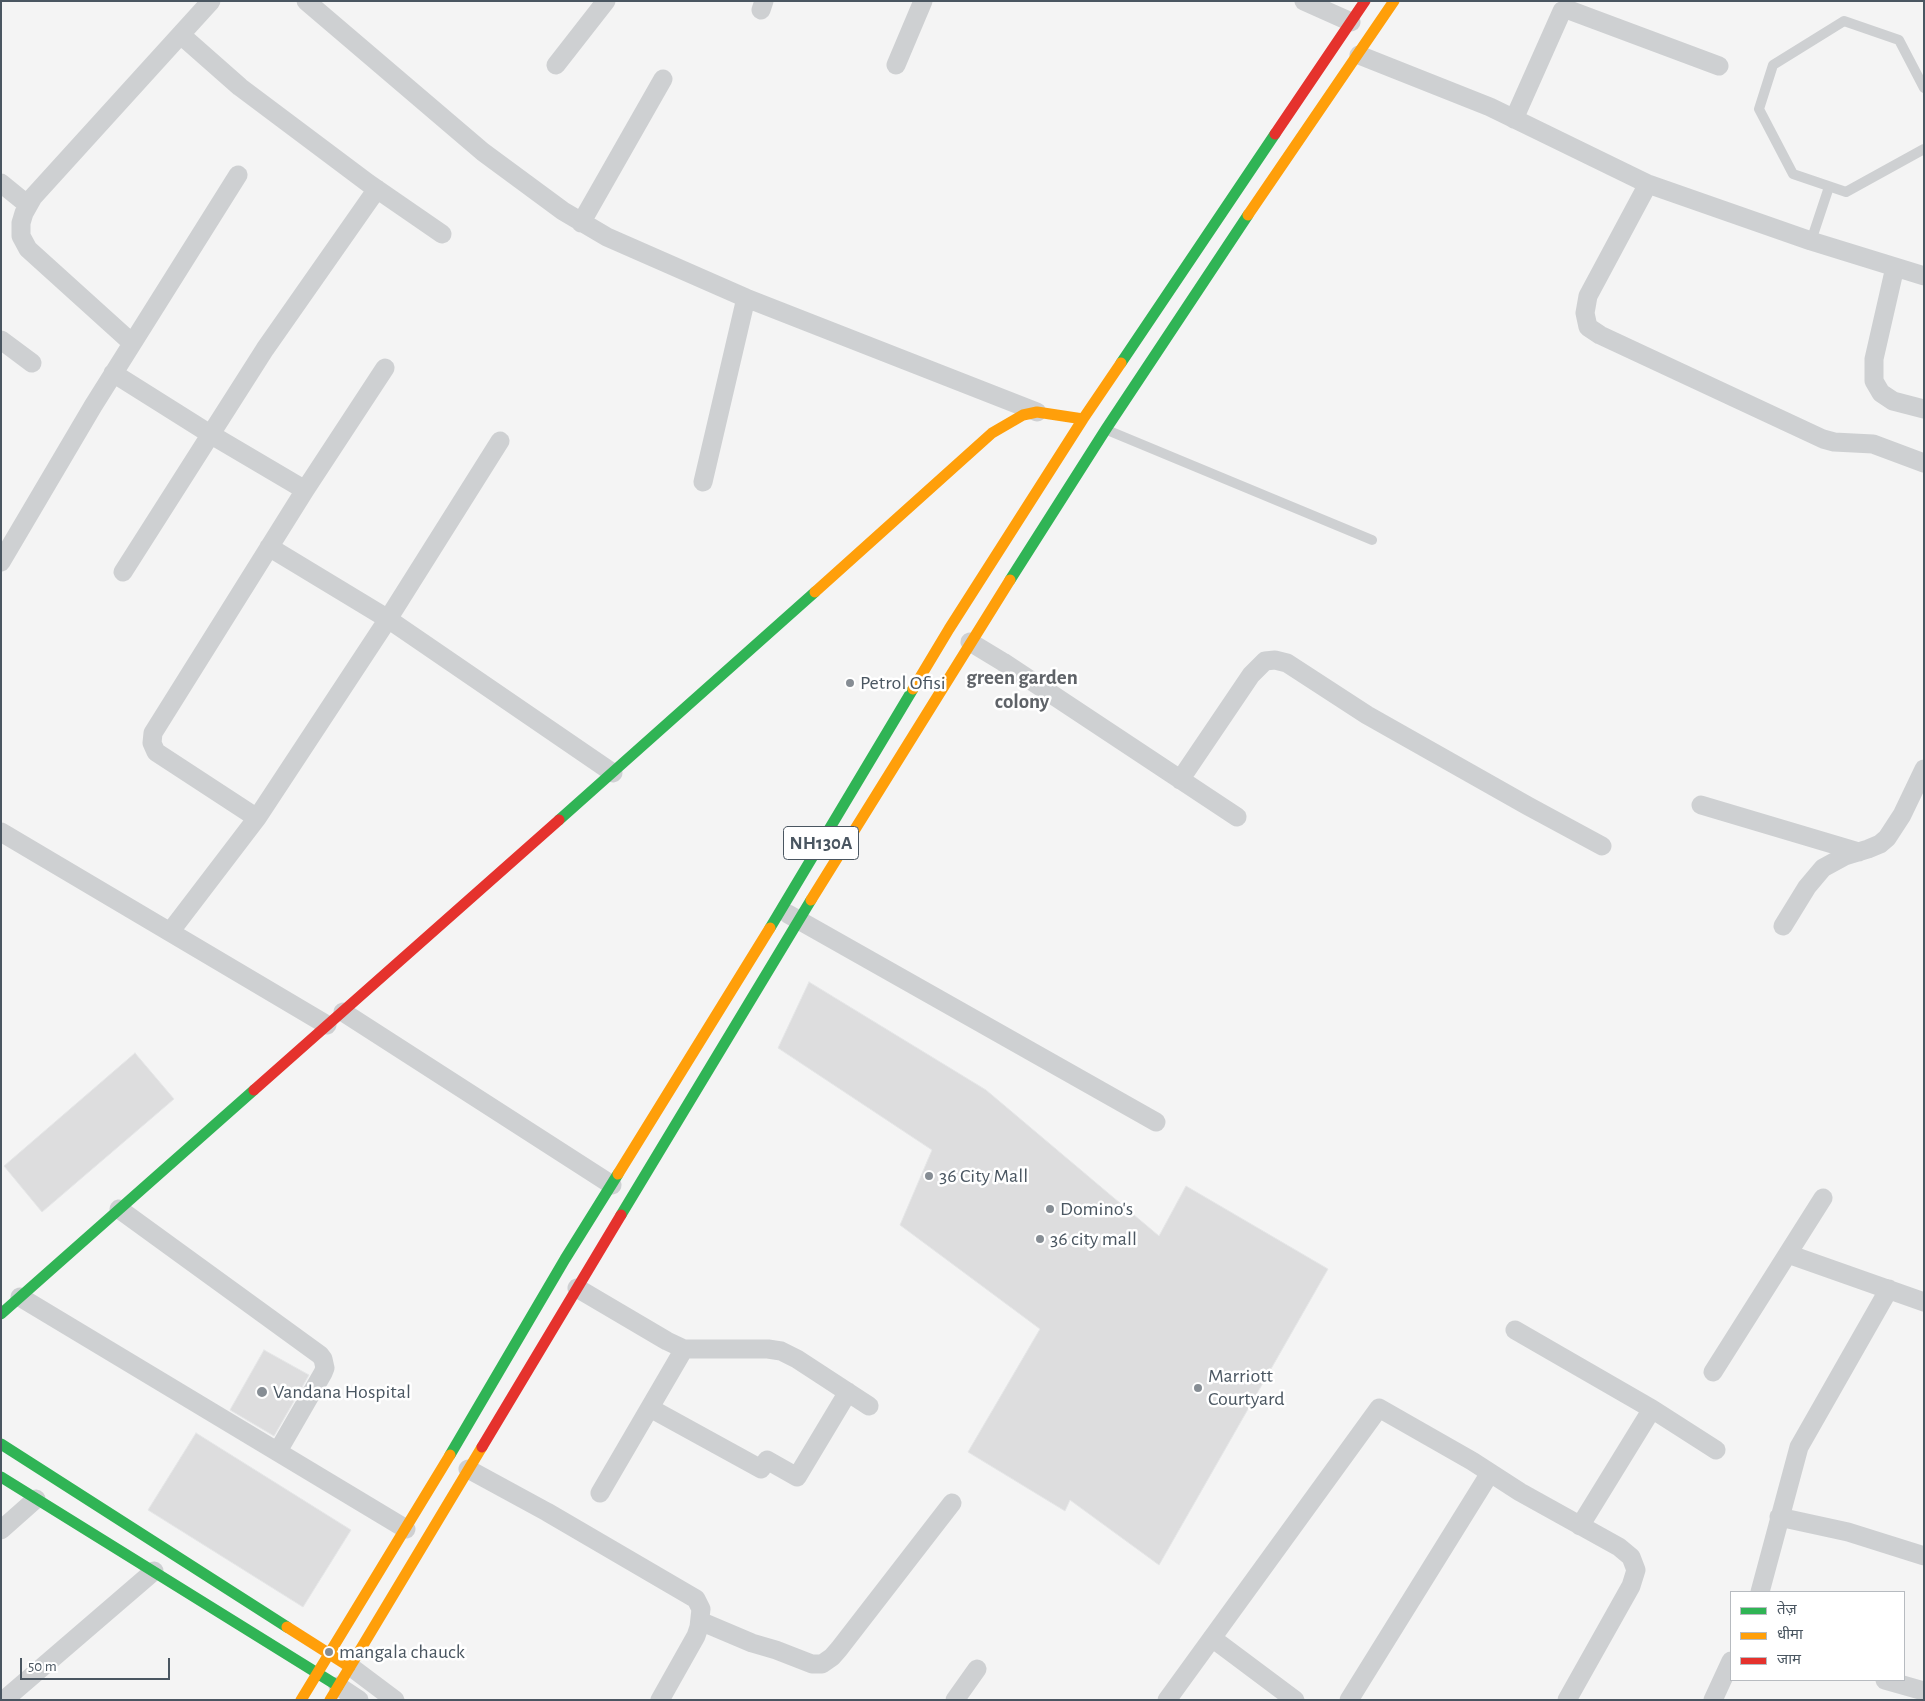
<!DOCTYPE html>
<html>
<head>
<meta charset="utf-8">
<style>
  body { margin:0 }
  #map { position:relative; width:1925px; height:1701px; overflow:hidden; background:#f4f4f4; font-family:"Alegreya Sans","Noto Sans Devanagari",sans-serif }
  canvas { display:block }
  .frame { position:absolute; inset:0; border:2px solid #4a5661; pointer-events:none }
  .legend { position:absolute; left:1730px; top:1591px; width:175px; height:90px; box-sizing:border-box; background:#fff; border:1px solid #b7bbc0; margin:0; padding:6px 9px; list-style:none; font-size:15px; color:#4a5661 }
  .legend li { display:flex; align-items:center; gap:10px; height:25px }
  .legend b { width:25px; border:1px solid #b7bbc0 }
  .scale { position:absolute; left:20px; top:1658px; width:150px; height:22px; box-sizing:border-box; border:2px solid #4a5661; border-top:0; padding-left:6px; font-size:15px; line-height:18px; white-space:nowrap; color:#4a5661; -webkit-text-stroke:4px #fff; paint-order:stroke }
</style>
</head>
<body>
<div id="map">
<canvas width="1925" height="1701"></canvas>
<div class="frame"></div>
<ul class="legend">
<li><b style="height:6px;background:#30b455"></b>तेज़</li>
<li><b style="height:6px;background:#ff9f0a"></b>धीमा</li>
<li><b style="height:6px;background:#e5322d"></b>जाम</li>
</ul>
<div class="scale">50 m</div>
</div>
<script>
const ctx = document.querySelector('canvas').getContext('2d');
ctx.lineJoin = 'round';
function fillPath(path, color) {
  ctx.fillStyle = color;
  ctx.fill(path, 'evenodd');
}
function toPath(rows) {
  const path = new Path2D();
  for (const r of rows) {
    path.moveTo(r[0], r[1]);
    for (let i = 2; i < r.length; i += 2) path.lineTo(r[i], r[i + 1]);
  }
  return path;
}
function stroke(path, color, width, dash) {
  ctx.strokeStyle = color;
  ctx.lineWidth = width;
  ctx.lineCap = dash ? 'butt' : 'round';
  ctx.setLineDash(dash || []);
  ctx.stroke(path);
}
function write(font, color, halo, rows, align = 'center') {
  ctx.font = font + ' "Alegreya Sans",sans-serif';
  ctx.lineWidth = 5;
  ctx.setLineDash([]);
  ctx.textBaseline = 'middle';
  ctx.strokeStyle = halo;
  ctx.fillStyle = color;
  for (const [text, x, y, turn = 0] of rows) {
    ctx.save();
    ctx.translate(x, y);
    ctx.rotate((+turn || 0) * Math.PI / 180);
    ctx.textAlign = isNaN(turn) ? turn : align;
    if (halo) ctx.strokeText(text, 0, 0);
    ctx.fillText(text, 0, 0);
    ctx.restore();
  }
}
const building = toPath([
  [809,982,986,1090,1159,1236,1186,1186,1328,1269,1159,1565,1070,1500,1065,1511,968,1452,1040,1329,900,1225,932,1150,778,1048,809,982],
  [135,1053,174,1099,42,1212,4,1166,135,1053],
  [264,1350,309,1375,274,1436,230,1410,264,1350],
  [196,1433,351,1530,303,1607,148,1510,196,1433]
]);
fillPath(building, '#ddddde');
stroke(building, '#e5e6e7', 1);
stroke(toPath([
  [1924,88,1899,40,1844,21,1773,65,1759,109,1793,174,1846,192,1924,149],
  [1811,241,1829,187],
  [1107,430,1372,540]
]), '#ced0d2', 10);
stroke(toPath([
  [306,1,483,152,563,211,607,237,746,298,1037,412],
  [1304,1,1351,22],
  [761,10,764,1],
  [181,35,240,87,368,183,442,234],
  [1359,55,1490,107,1648,184,1811,241,1924,276],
  [556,65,606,1],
  [896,65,923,1],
  [1514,119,1562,11,1569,10,1719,66],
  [1,183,28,205],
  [1648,184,1588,296,1585,313,1588,327,1600,335,1823,439,1834,442,1873,444,1924,463],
  [581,223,663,79],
  [1895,267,1874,359,1874,381,1881,393,1893,401,1924,409],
  [1,340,32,363],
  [132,343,28,249,21,236,21,223,24,213,33,197,211,1],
  [113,373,210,434,305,490],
  [703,482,746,298],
  [269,547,388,619,613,773],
  [1,562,93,406,238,175],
  [123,572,265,349,377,189],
  [970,642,1003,662,1237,817],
  [1180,780,1251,675,1265,661,1275,660,1287,663,1367,715,1528,806,1602,846],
  [1701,805,1859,852],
  [257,818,156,752,152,743,153,733,305,490,385,368],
  [1,832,327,1025],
  [788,914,1156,1122],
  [1783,926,1807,887,1823,868,1845,856,1868,849,1880,844,1887,838,1902,815,1924,769],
  [170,932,257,818,388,619,500,441],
  [343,1012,612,1185],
  [119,1209,320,1355,323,1359,325,1368,323,1373,278,1451],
  [1788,1254,1924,1302],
  [577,1288,667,1341,684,1349,768,1349,781,1351,797,1359,869,1406],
  [20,1297,406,1529],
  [1515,1330,1652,1409,1716,1450],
  [1713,1372,1823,1198],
  [650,1408,761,1469,767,1460,797,1477,848,1392],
  [468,1469,547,1512,696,1599,701,1609,699,1627,696,1636,660,1700],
  [600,1493,684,1349],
  [1779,1517,1848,1532,1924,1556],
  [1580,1526,1652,1409],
  [1,1530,36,1499],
  [1760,1592,1799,1447,1889,1289],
  [700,1621,752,1643,776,1650,812,1664,822,1664,832,1657,839,1649,952,1503],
  [1212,1638,1295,1700],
  [351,1667,395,1700],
  [1885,1680,1924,1691],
  [338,1686,359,1700],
  [4,1700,154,1571],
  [955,1700,977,1669],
  [1167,1700,1379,1408,1472,1461,1520,1492,1619,1547,1631,1557,1636,1570,1631,1586,1567,1700],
  [1349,1700,1490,1473],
  [1713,1700,1731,1661]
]), '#ced0d2', 19);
stroke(toPath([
  [1121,363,1275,134],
  [1010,580,1106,429,1248,215],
  [559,820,815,592],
  [770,928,913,689],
  [621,1215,811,900],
  [1,1314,254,1090],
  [1,1444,287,1627],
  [450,1455,565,1259,618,1174],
  [1,1477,338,1686]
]), '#30b455', 11);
stroke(toPath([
  [1248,215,1394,1],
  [815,592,992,433,1023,415,1037,412,1083,419],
  [913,689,949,629,1083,419,1121,363],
  [811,900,1010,580],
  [618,1174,770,928],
  [287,1627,350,1667],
  [301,1700,450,1455],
  [330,1700,482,1447]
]), '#ff9f0a', 11);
stroke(toPath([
  [1275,134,1365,1],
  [254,1090,559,820],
  [482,1447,621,1215]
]), '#e5322d', 11);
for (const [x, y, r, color] of [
  [850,683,5,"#868d94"],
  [929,1176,5,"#868d94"],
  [1050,1209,5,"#868d94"],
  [1040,1239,5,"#868d94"],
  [1198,1388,5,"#868d94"],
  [262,1392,6,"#868d94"],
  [329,1652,5,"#868d94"]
]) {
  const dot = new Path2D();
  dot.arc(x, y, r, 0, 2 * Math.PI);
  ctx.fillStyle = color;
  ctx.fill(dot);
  stroke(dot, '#fff', 2);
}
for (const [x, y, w] of [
  [821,843,75]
]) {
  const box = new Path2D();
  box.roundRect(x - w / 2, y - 16.5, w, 33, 4);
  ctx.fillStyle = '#fff';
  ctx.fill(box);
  stroke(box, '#4a5661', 1);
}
write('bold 19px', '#4a5661', null, [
  ["NH130A",821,843]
]);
write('20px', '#4a5661', '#fff', [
  ["Petrol Ofisi",860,683],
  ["36 City Mall",939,1176],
  ["Domino's",1060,1209],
  ["36 city mall",1050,1239],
  ["Marriott",1208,1376],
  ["Courtyard",1208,1399],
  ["Vandana Hospital",273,1392],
  ["mangala chauck",339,1652]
], 'left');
write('bold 21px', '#5f6368', '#fff', [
  ["green garden",1022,678],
  ["colony",1022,702]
]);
</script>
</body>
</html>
